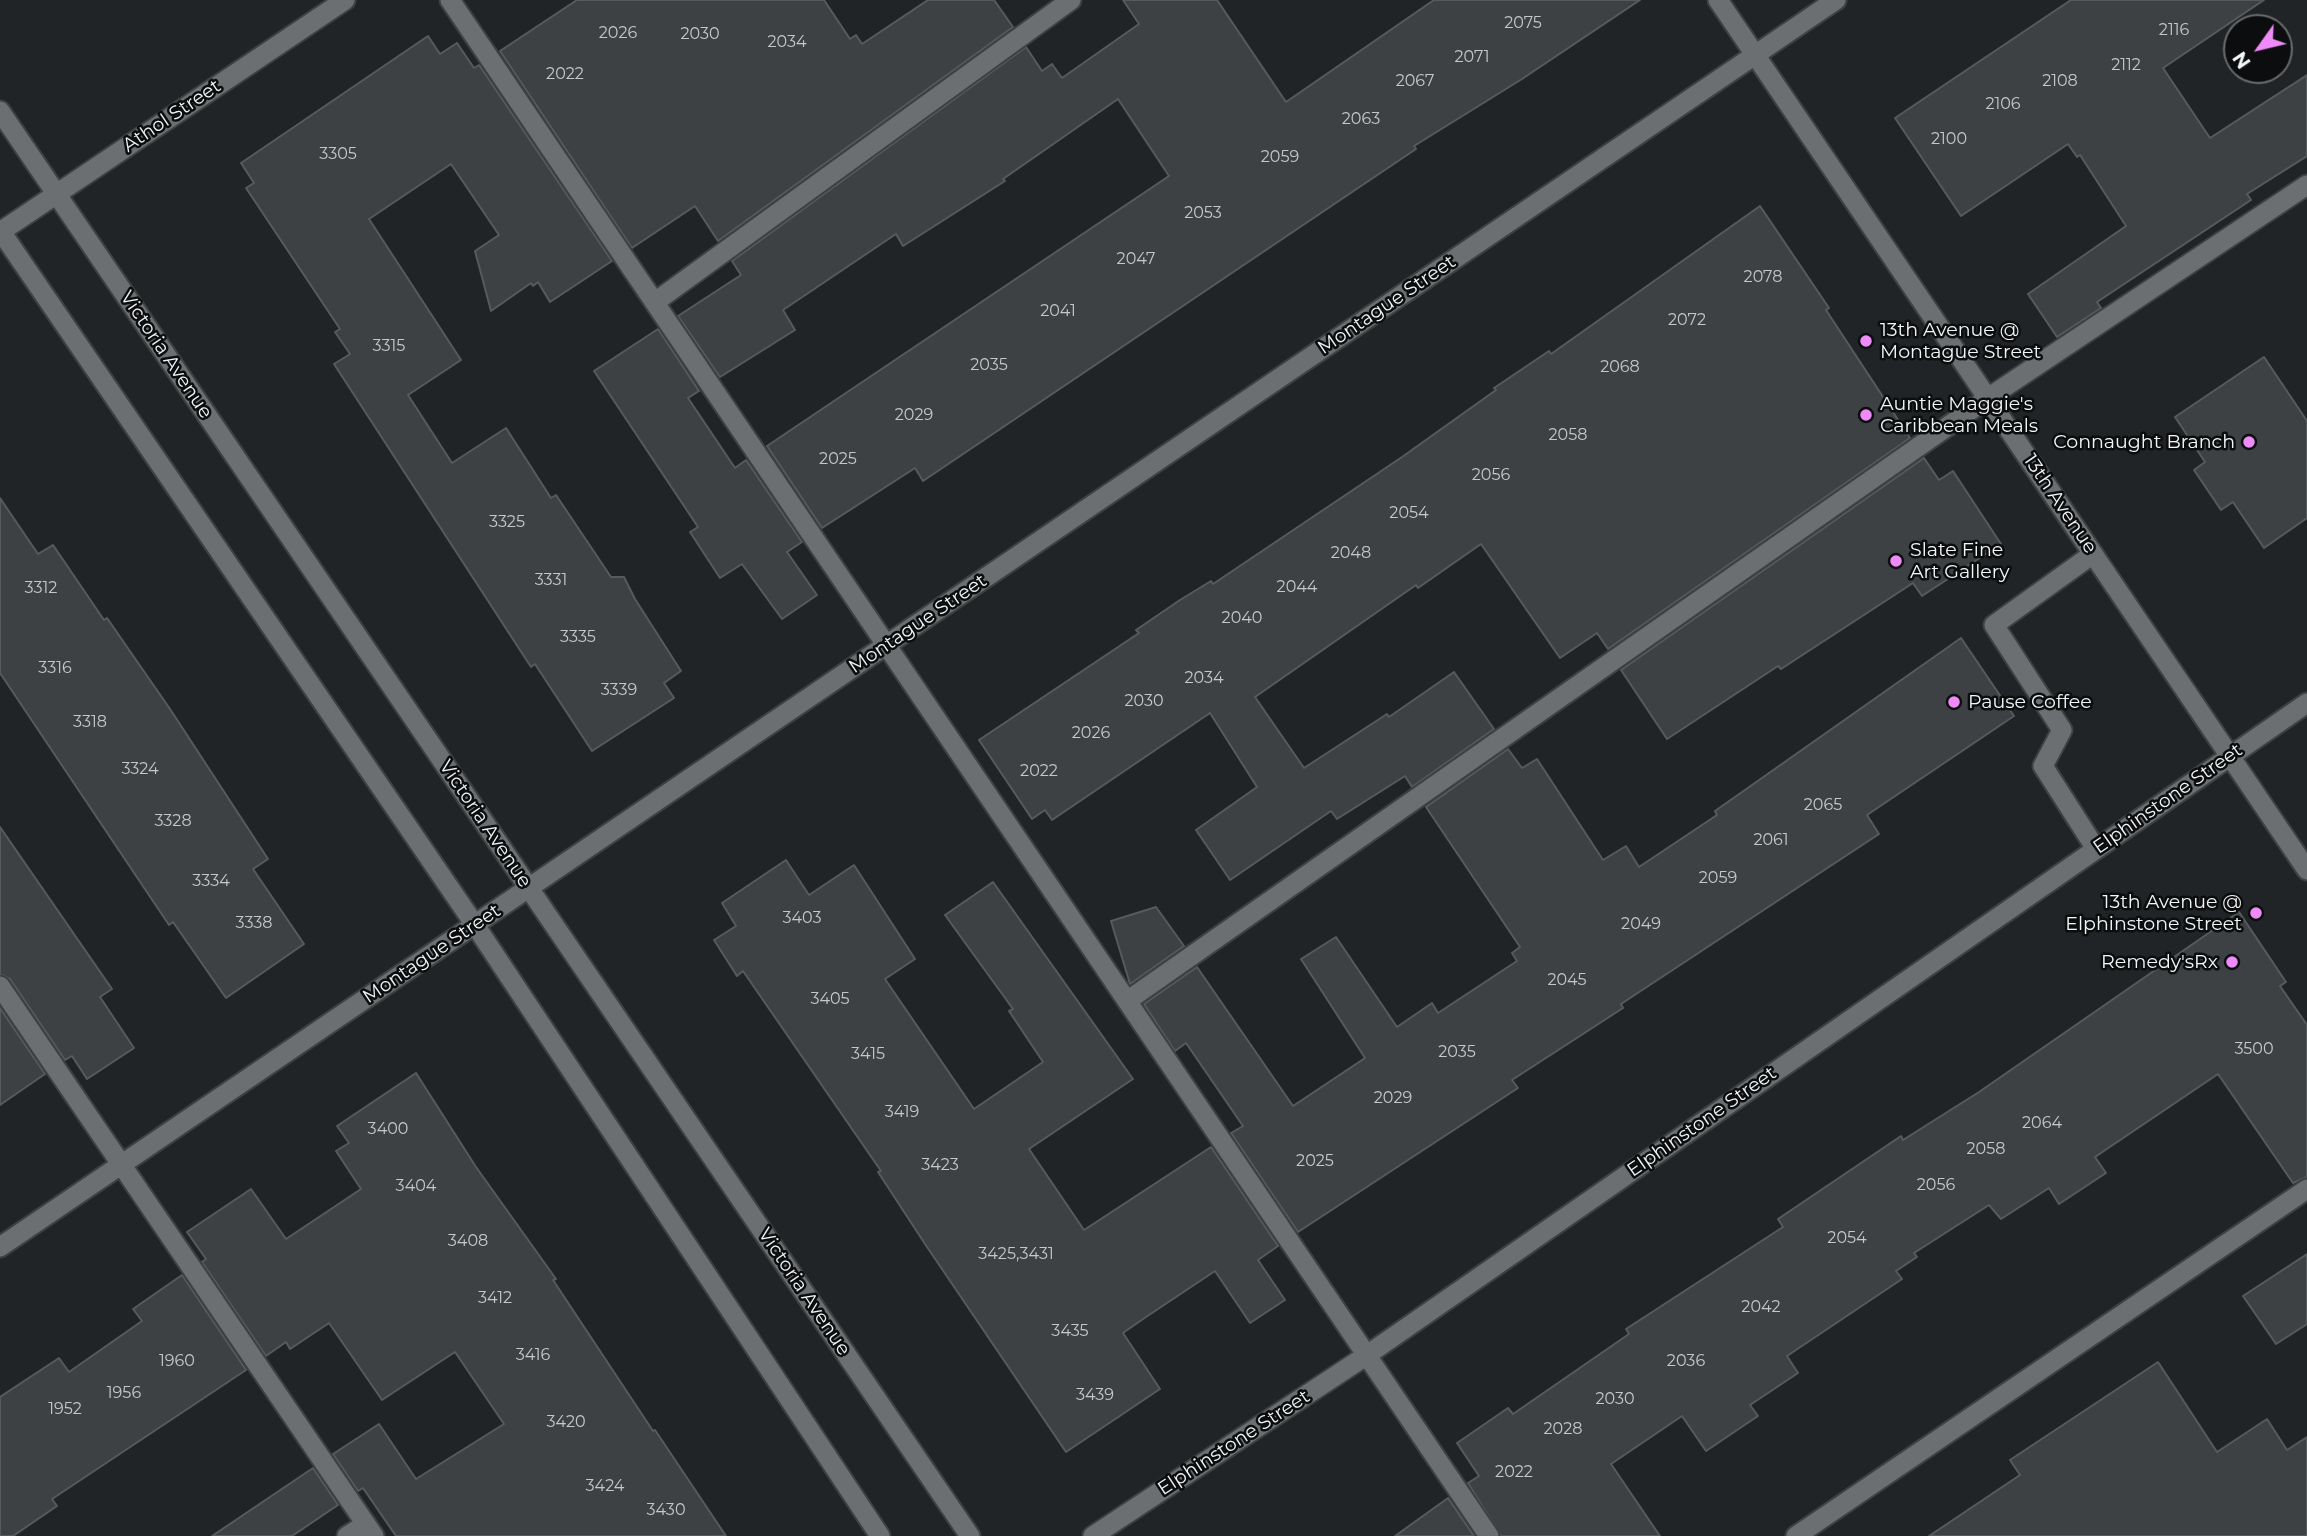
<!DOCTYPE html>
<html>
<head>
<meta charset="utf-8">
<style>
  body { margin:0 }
  #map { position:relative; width:2307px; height:1536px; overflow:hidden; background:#212426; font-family:Montserrat,sans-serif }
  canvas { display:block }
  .north { position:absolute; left:2223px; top:14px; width:70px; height:70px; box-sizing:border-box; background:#0c0d0e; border:2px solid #686a6b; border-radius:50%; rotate:236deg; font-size:19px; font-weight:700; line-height:28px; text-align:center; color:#f2f5f6 }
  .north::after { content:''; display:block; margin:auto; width:24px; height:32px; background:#ee8bf8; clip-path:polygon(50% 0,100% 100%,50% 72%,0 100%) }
</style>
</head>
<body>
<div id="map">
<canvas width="2307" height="1536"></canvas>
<div class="north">N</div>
</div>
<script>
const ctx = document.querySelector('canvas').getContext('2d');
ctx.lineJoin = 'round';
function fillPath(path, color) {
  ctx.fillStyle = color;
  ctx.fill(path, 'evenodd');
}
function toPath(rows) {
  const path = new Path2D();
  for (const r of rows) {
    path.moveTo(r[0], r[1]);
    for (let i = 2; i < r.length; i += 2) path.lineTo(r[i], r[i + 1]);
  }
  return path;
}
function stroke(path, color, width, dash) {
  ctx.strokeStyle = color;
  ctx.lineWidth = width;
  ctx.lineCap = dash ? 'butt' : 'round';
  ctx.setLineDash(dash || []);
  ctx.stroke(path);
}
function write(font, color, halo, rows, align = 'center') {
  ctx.font = font + ' Montserrat,sans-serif';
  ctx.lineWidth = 5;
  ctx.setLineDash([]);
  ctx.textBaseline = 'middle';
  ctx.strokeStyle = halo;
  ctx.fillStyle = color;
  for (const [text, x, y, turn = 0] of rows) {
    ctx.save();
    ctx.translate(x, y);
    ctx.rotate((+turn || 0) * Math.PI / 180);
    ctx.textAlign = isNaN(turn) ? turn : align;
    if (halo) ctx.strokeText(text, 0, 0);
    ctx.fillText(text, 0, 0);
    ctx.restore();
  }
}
const building = toPath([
  [577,0,824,0,850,39,856,35,862,44,928,0,994,0,1013,27,718,241,695,206,632,248,500,51,577,0],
  [1123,0,1217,0,1286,102,1434,0,1640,0,1522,79,1414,146,1416,149,923,481,915,468,822,528,767,446,1169,176,1118,99,1003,179,1005,181,903,246,896,234,783,310,795,330,720,377,678,316,741,275,732,261,1026,47,1042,71,1052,64,1062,78,1139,24,1123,0],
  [2071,0,2264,0,2163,68,2210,138,2307,75,2307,156,2247,194,2251,200,2097,302,2101,308,2057,337,2028,294,2126,226,2080,155,2077,157,2068,144,1961,216,1895,118,2071,0],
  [428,36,440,54,457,43,474,68,479,65,612,261,550,302,538,282,533,286,531,283,491,311,475,251,499,235,451,164,369,219,461,360,408,395,452,463,506,428,551,498,556,495,611,577,624,577,635,599,681,671,664,683,674,698,592,751,535,664,531,667,334,364,350,354,335,332,340,329,246,188,254,183,241,163,428,36],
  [1760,206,1829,308,1826,310,1910,438,1608,649,1597,633,1560,658,1481,544,1418,588,1416,585,1255,697,1304,768,1387,714,1389,717,1454,672,1494,729,1412,787,1405,776,1337,819,1331,811,1230,880,1196,830,1257,787,1210,713,1052,820,1045,810,1032,819,979,740,1139,633,1136,630,1180,600,1211,581,1213,584,1402,457,1496,390,1494,388,1549,351,1551,354,1760,206],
  [658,329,699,391,688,398,735,468,746,460,802,542,787,552,817,595,782,619,742,564,720,578,690,532,698,527,594,371,658,329],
  [2264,357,2307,421,2307,518,2264,548,2233,502,2221,510,2194,470,2205,462,2175,417,2264,357],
  [1924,458,1939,480,1953,471,2001,544,1922,596,1913,583,1781,669,1778,666,1667,739,1621,670,1924,458],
  [0,498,38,554,53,545,104,620,107,618,170,709,268,859,253,869,304,944,226,998,173,922,169,925,0,673,0,498],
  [1961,638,2014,716,1867,815,1879,834,1621,1004,1623,1008,1512,1080,1518,1088,1298,1232,1231,1133,1243,1126,1186,1043,1175,1051,1144,1004,1197,967,1293,1106,1365,1058,1301,959,1336,937,1397,1027,1432,1003,1438,1013,1517,961,1512,953,1520,947,1426,807,1508,749,1522,768,1537,759,1603,860,1626,846,1639,867,1717,815,1715,811,1961,638],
  [0,827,112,989,100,997,134,1048,87,1079,72,1056,65,1060,10,979,0,974,0,827],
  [786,860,809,895,854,865,915,959,885,979,974,1109,1043,1062,1009,1011,1013,1009,945,915,993,882,1133,1079,1029,1149,1084,1230,1211,1147,1278,1246,1258,1260,1285,1300,1250,1323,1215,1271,1146,1317,1123,1333,1160,1389,1066,1452,925,1244,878,1172,881,1171,743,971,737,976,714,940,736,926,722,903,786,860],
  [1156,907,1184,946,1130,984,1111,921,1156,907],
  [2239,912,2286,982,2280,986,2307,1025,2307,1177,2293,1183,2218,1074,2095,1157,2106,1173,2059,1204,2049,1188,2001,1219,1989,1205,1914,1253,1917,1257,1896,1271,1902,1279,1787,1356,1798,1373,1750,1405,1758,1416,1706,1451,1682,1416,1611,1464,1660,1536,1501,1536,1468,1483,1479,1476,1457,1443,1508,1408,1513,1414,1629,1334,1626,1329,1783,1227,1778,1219,1901,1136,1903,1140,1979,1092,2239,912],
  [0,1008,45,1074,0,1105,0,1008],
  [416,1073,476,1167,556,1279,553,1280,653,1431,655,1430,726,1536,396,1536,363,1488,358,1491,333,1454,379,1424,416,1479,504,1424,455,1352,382,1400,329,1323,290,1349,286,1342,266,1356,202,1262,206,1259,187,1232,251,1189,286,1239,361,1189,336,1151,349,1143,337,1126,416,1073],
  [2307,1254,2307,1324,2276,1344,2243,1296,2307,1254],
  [182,1275,246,1370,52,1499,57,1506,13,1536,0,1536,0,1397,59,1358,69,1372,142,1321,133,1309,182,1275],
  [2158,1362,2217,1452,2267,1419,2287,1450,2307,1437,2307,1536,1929,1536,2020,1475,2010,1460,2158,1362],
  [313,1468,338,1505,292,1536,212,1536,313,1468],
  [1448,1498,1474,1536,1395,1536,1448,1498]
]);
fillPath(building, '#3d4143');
stroke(building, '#575a5d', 2);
const service = toPath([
  [450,0,1489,1536],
  [655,302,1071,0],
  [2093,554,1994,625,2062,730,2043,766,2096,849],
  [0,986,374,1536],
  [1127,1001,1988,398,2307,185],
  [347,1536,366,1524],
  [1796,1536,2307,1189]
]);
const minor = toPath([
  [0,232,345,0],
  [0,1247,1836,0]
]);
const tertiary = toPath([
  [1718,0,2307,870],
  [0,111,970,1536],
  [0,230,475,925,880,1536],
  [1093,1536,1367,1355,2307,703]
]);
stroke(service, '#3d4142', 23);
stroke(minor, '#3d4142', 23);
stroke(tertiary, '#3d4142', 23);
stroke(service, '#6b6f71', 19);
stroke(minor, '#6b6f71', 19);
stroke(tertiary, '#6b6f71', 19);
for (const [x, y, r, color] of [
  [1866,341,7,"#ee8bf8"],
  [1866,415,7,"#ee8bf8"],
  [2249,442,7,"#ee8bf8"],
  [1896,561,7,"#ee8bf8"],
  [1954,702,7,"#ee8bf8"],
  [2256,913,7,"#ee8bf8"],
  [2232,962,7,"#ee8bf8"]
]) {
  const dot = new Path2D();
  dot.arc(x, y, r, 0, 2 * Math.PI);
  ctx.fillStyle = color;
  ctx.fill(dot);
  stroke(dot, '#0c0d0e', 2.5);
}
write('16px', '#c5c8c9', null, [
  ["2075",1523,23],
  ["2116",2174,30],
  ["2026",618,33],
  ["2030",700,34],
  ["2034",787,42],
  ["2071",1472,57],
  ["2112",2126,65],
  ["2022",565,74],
  ["2067",1415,81],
  ["2108",2060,81],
  ["2106",2003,104],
  ["2063",1361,119],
  ["2100",1949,139],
  ["3305",338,154],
  ["2059",1280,157],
  ["2053",1203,213],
  ["2047",1136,259],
  ["2078",1763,277],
  ["2041",1058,311],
  ["2072",1687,320],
  ["3315",389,346],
  ["2035",989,365],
  ["2068",1620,367],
  ["2029",914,415],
  ["2058",1568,435],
  ["2025",838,459],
  ["2056",1491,475],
  ["2054",1409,513],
  ["3325",507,522],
  ["2048",1351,553],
  ["3331",551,580],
  ["2044",1297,587],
  ["3312",41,588],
  ["2040",1242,618],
  ["3335",578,637],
  ["3316",55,668],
  ["2034",1204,678],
  ["3339",619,690],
  ["2030",1144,701],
  ["3318",90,722],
  ["2026",1091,733],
  ["3324",140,769],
  ["2022",1039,771],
  ["2065",1823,805],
  ["3328",173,821],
  ["2061",1771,840],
  ["2059",1718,878],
  ["3334",211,881],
  ["3403",802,918],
  ["3338",254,923],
  ["2049",1641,924],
  ["2045",1567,980],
  ["3405",830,999],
  ["3500",2254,1049],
  ["2035",1457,1052],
  ["3415",868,1054],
  ["2029",1393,1098],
  ["3419",902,1112],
  ["2064",2042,1123],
  ["3400",388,1129],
  ["2058",1986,1149],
  ["2025",1315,1161],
  ["3423",940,1165],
  ["2056",1936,1185],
  ["3404",416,1186],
  ["2054",1847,1238],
  ["3408",468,1241],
  ["3425,3431",1016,1254],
  ["3412",495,1298],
  ["2042",1761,1307],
  ["3435",1070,1331],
  ["3416",533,1355],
  ["1960",177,1361],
  ["2036",1686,1361],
  ["1956",124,1393],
  ["3439",1095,1395],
  ["2030",1615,1399],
  ["1952",65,1409],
  ["3420",566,1422],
  ["2028",1563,1429],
  ["2022",1514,1472],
  ["3424",605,1486],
  ["3430",666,1510]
]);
write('19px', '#f2f5f6', '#0c0d0e', [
  ["Athol Street",172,116,-34],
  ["Montague Street",1387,305,-34],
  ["Victoria Avenue",166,355,56],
  ["13th Avenue",2060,504,56],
  ["Montague Street",918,624,-34],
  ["Elphinstone Street",2168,799,-35],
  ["Victoria Avenue",485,824,56],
  ["Montague Street",432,954,-34],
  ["Elphinstone Street",1702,1122,-35],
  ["Victoria Avenue",804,1292,56],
  ["Elphinstone Street",1234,1443,-33]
]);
write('19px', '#f2f5f6', '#0c0d0e', [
  ["13th Avenue @",1880,330],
  ["Montague Street",1880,352],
  ["Auntie Maggie's",1880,404],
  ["Caribbean Meals",1880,426],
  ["Connaught Branch",2235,442,"right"],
  ["Slate Fine",1910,550],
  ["Art Gallery",1910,572],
  ["Pause Coffee",1968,702],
  ["13th Avenue @",2242,902,"right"],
  ["Elphinstone Street",2242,924,"right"],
  ["Remedy'sRx",2218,962,"right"]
], 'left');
</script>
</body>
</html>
